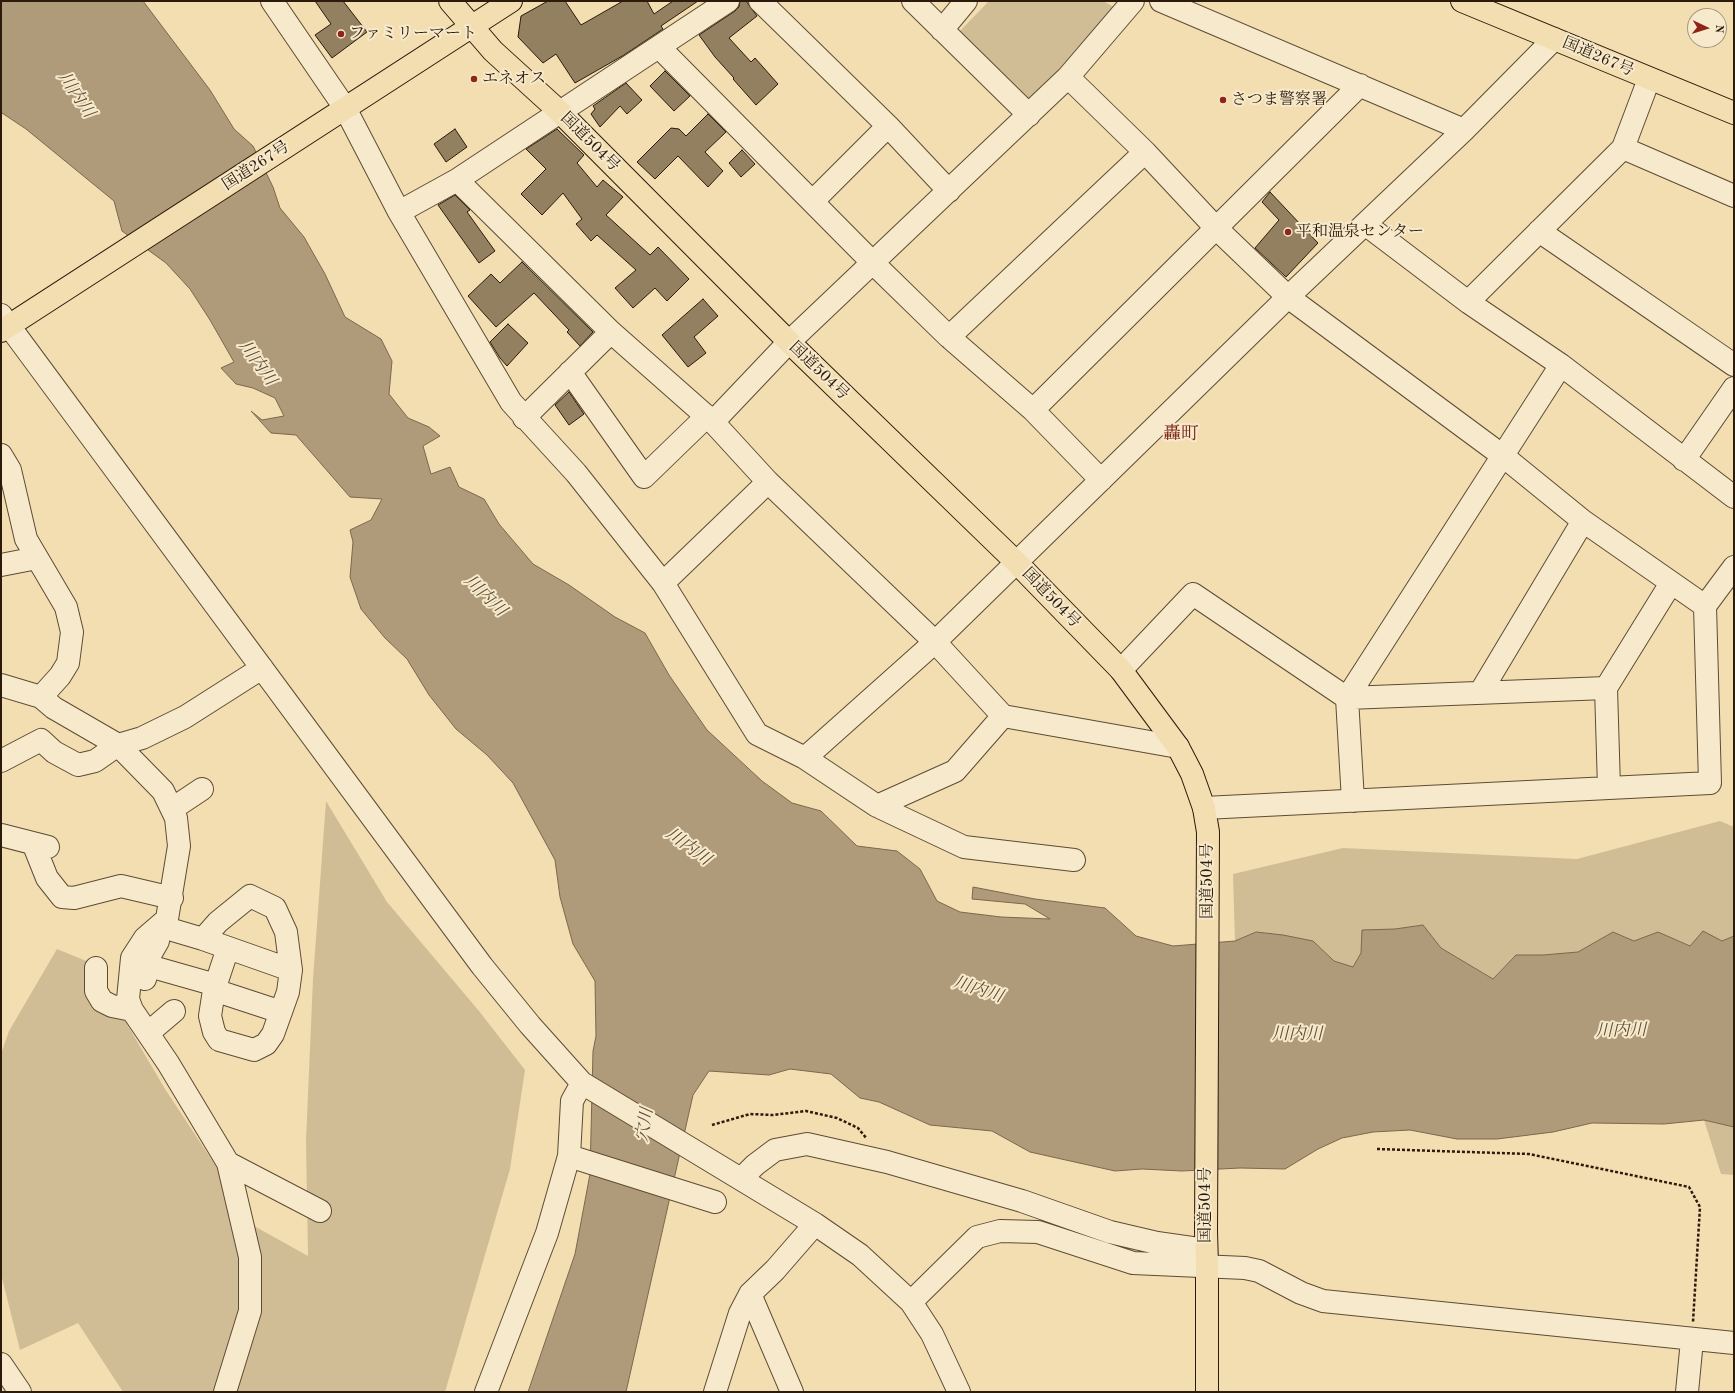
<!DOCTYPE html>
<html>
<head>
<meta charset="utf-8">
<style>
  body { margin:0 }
  #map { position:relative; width:1735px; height:1393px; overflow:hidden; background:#f3deb1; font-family:"Old Standard TT",serif }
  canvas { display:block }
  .frame { position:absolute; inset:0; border:2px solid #2c1a0b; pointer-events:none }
  .north { position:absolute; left:1687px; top:8px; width:40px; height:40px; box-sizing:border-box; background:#f7eacc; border:1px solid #a6977f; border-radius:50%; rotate:94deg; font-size:11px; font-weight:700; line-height:16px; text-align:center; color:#2c1a0b }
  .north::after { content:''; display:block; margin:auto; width:14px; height:18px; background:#8f2418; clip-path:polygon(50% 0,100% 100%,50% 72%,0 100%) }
</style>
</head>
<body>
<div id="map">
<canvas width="1735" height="1393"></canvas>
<div class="frame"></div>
<div class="north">N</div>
</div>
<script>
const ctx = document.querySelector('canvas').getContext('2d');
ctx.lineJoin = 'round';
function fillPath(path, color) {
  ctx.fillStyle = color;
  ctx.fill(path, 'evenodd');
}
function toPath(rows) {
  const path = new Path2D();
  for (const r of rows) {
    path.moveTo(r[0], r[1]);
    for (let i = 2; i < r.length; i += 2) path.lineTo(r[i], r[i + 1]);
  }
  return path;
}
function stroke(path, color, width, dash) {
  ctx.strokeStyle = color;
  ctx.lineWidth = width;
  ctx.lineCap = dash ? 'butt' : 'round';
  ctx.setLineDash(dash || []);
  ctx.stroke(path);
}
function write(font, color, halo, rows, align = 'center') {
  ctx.font = font + ' "Old Standard TT","Noto Serif JP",serif';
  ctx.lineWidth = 4;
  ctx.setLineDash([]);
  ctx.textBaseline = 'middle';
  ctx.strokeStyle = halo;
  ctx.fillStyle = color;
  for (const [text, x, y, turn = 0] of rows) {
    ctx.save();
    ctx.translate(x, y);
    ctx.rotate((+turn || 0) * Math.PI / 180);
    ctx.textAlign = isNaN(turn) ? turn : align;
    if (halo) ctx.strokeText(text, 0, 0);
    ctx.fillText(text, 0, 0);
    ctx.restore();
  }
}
fillPath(toPath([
  [989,1,1103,1,1114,7,1061,75,1028,104,957,34],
  [326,801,387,902,479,1011,525,1070,510,1169,445,1392,123,1392,78,1323,20,1350,1,1274,1,1054,9,1031,57,949,91,963,165,1089,256,1227,308,1256,306,1141,313,979],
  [1720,821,1734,827,1734,936,1722,941,1690,946,1658,932,1634,941,1613,932,1578,952,1543,955,1516,955,1493,979,1441,948,1423,925,1395,929,1361,953,1353,967,1334,961,1313,941,1256,932,1235,941,1233,874,1343,848,1577,859],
  [1704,1120,1734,1127,1734,1175,1721,1174]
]), '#d1bd95');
const water = toPath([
  [1,1,143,1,210,90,234,129,253,146,273,187,280,208,304,237,325,274,345,317,381,339,392,361,389,394,408,418,429,427,440,436,423,446,431,474,450,467,459,487,484,499,499,524,533,564,569,585,615,617,645,633,669,675,707,730,762,781,792,803,821,811,857,846,897,851,920,869,937,901,960,912,1001,917,1050,919,1025,904,972,899,973,887,1035,899,1105,908,1136,936,1173,946,1235,941,1256,932,1283,935,1313,941,1334,961,1353,967,1361,953,1362,930,1395,929,1423,925,1441,948,1493,979,1516,955,1543,955,1578,952,1613,932,1634,941,1658,932,1690,946,1703,931,1722,941,1734,936,1734,1127,1704,1120,1664,1124,1592,1123,1553,1132,1497,1139,1457,1139,1410,1130,1373,1132,1342,1138,1318,1149,1285,1169,1240,1168,1182,1171,1142,1169,1115,1171,1030,1152,992,1131,930,1125,879,1102,860,1098,831,1074,790,1069,769,1075,709,1071,693,1095,626,1392,528,1392,575,1254,590,1174,593,1051,596,1036,595,981,573,944,560,897,555,860,513,783,487,755,456,729,429,695,407,659,385,638,361,609,350,577,353,542,350,530,371,520,382,499,350,497,296,435,271,433,251,411,262,420,284,416,275,398,253,388,236,384,221,368,234,362,210,320,190,289,166,263,122,231,114,201,26,129,2,113,1,117,1,1]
]);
fillPath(water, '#af9b79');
stroke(water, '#7b674d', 1);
const building = toPath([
  [315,1,343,1,367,32,332,58,315,35,331,24,315,1],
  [548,1,565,1,581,25,623,1,647,1,654,14,673,1,698,1,661,26,663,29,624,55,575,83,556,54,543,63,518,37,521,16,548,1],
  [740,1,746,1,757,16,729,38,751,62,755,58,778,84,756,105,733,79,734,78,715,57,699,35,735,11,739,7,740,1],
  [665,71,690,96,674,111,650,86,665,71],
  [626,83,642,100,627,114,620,106,600,127,591,114,595,109,593,106,626,83],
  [708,114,726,132,705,152,723,171,708,187,678,156,655,179,637,162,671,128,679,129,686,136,708,114],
  [455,129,467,147,446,162,434,144,455,129],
  [557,129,584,155,577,163,597,187,603,180,623,197,606,215,650,255,658,247,689,279,667,301,655,288,633,308,615,288,636,270,597,235,591,241,576,224,582,219,563,193,542,215,521,194,546,169,526,149,557,129],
  [742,150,755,164,741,177,729,163,742,150],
  [1270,192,1318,243,1286,277,1255,248,1279,220,1262,202,1270,192],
  [455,195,470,210,467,212,495,251,479,263,438,205,455,195],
  [522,262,593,332,580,346,567,332,569,330,534,293,496,327,468,296,491,274,500,283,522,262],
  [703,299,718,316,694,337,706,353,688,367,662,335,703,299],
  [508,324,528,343,507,366,500,358,490,342,508,324],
  [569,392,584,414,569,425,555,405,569,392]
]);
fillPath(building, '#938061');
stroke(building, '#2c1a0b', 1);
const minor = toPath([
  [272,1,345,108,399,212,511,402,576,473,663,583,757,734,805,758,935,642,1288,297,1464,130,1554,39],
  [760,1,888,126,949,191],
  [913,1,1029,115],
  [1161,1,1464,130],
  [942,30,966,1],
  [659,47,873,263,949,337,1033,410,1101,480],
  [1068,77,1145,152,1216,228,1288,297,1503,456,1583,521,1705,606],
  [1623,148,1734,196],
  [457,180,611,332,713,422,768,482,935,642,1003,716,1178,747],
  [813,201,888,126],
  [399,212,457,180,728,1],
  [1365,224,1468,302,1561,365,1734,497],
  [1539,231,1734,365],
  [1468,302,1623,148,1649,79],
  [1,315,482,966,530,1025,582,1083,815,1224,860,1255,911,1302,932,1334,959,1392],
  [949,337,1145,152],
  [570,372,644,477,707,416],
  [1033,410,1360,85],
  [524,418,611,332],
  [713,422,789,342,1068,77,1133,1],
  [1,455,10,470,26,539,66,607,72,632,68,663,60,676,41,697],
  [1684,460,1734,388],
  [1,565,37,558],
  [663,583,768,482],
  [1121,670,1193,594,1347,698,1606,688],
  [1,685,41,697,54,708,118,745,163,791,176,818,179,846,167,919,145,938,132,958,128,999,132,1010,168,1063,228,1163,250,1257,250,1311,225,1392],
  [1480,693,1583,521],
  [805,758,877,806,955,771,1003,716],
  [1,761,41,740,54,752,78,765,95,761,118,745,142,738,185,717,262,668],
  [1609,788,1606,688,1671,583],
  [1353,801,1347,698,1561,365],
  [877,806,964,847,1074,860],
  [1204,808,1710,783,1705,606,1734,567],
  [172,809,202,789],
  [1,835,48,847],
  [33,843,47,878,62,897,74,898,121,886,172,898],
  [149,966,150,955,158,941,159,926,203,939,218,922,250,896,275,908,286,932,291,970,203,939],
  [96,968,96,991,102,1001,112,1006,132,1010],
  [145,979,149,966,216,985],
  [214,990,228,948],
  [281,1012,214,990,210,1016,214,1032,219,1040,254,1050,266,1044,273,1034,288,992,291,970],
  [148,1033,174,1011],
  [569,1156,715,1202],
  [228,1163,320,1211],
  [741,1179,755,1165,775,1150,807,1144,887,1162,1022,1201,1110,1232,1157,1243,1206,1250],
  [750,1294,792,1392],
  [911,1302,977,1237,1000,1231,1038,1232,1133,1263,1245,1268,1259,1271,1301,1293,1323,1301,1734,1343],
  [1,1364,20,1392],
  [486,1392,547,1233,569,1156,572,1101,582,1083],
  [715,1392,740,1313,750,1294,775,1270,815,1224],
  [1687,1392,1692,1340]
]);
const highway = toPath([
  [450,1,493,51,560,112,789,342,1016,562,1121,670,1178,747,1192,774,1204,808,1208,832,1206,1231,1207,1265,1207,1392],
  [1462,1,1734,113],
  [1,331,511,1]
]);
stroke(minor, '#5e4b34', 24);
stroke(highway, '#2c1a0b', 24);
stroke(toPath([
  [712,1125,750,1114,773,1115,806,1111,837,1118,858,1128,867,1139],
  [1377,1149,1529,1154,1689,1187,1700,1207,1693,1322]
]), '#2c1a0b', 2.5, [3, 2]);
stroke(minor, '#f7eacc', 22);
stroke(highway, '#f3deb1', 22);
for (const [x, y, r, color] of [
  [341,34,4,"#8f2418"],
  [474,79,4,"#8f2418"],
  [1223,100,4,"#8f2418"],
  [1288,232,4,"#8f2418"]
]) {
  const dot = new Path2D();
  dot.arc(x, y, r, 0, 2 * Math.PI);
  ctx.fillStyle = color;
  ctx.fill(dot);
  stroke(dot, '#f7eacc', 1.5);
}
write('16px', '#2c1a0b', '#f7eacc', [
  ["ファミリーマート",349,34],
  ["エネオス",482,79],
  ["さつま警察署",1231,100],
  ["平和温泉センター",1296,232]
], 'left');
write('16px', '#2c1a0b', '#f7eacc', [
  ["国道267号",1598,57,23],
  ["国道504号",590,142,45],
  ["国道267号",256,166,-33],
  ["国道504号",819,371,44],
  ["国道504号",1051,598,46],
  ["国道504号",1208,881,-90],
  ["国道504号",1206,1205,-90]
]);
write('italic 17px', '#604e37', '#f7eacc', [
  ["川内川",76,95,56],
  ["川内川",257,363,54],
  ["川内川",485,596,44],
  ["川内川",688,847,36],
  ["川内川",978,990,18],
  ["川内川",1621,1031,-1],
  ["川内川",1297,1035],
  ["穴川",645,1125,-80]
]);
write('18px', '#7a1f14', '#f7eacc', [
  ["轟町",1181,434]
]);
</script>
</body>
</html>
